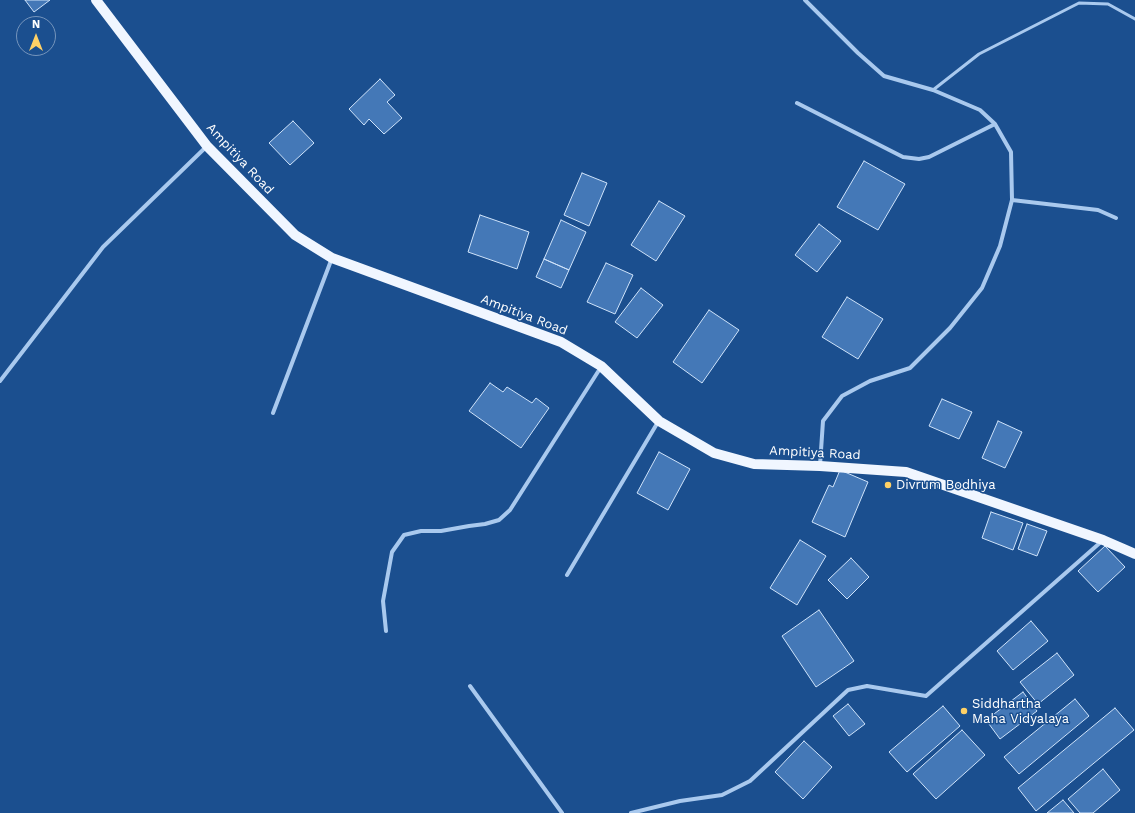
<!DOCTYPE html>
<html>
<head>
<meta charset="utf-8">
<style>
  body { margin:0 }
  #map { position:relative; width:1135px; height:813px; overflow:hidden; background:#1b4f8f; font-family:"Work Sans",sans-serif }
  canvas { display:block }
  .north { position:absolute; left:16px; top:16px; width:40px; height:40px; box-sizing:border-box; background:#1b4f8f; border:1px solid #7695bc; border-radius:50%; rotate:0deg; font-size:11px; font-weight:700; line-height:16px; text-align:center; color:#fff }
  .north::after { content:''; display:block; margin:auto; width:14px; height:18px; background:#ffd166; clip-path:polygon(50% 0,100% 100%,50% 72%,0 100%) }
</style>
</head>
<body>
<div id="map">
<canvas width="1135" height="813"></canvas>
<div class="north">N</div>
</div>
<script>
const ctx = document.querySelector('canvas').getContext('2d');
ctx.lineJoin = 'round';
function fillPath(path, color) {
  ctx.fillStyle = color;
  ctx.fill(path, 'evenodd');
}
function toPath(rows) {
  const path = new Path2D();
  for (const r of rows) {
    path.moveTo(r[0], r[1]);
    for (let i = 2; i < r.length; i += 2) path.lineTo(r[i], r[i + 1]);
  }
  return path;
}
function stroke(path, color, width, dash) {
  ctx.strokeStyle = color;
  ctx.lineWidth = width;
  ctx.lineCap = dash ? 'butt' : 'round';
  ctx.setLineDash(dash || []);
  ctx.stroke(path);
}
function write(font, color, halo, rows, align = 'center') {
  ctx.font = font + ' "Work Sans",sans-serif';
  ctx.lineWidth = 3;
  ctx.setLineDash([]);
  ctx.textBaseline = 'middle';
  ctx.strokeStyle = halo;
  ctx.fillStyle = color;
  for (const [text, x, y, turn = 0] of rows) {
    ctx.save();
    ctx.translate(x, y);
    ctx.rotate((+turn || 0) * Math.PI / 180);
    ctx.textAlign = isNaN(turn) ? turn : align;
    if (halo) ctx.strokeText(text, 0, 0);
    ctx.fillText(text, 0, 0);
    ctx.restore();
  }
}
const building = toPath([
  [25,0,50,0,34,12,25,0],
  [380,79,395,95,387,102,402,118,384,134,369,119,364,125,349,109,380,79],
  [293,121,314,143,290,165,269,143,293,121],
  [864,161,905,184,878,230,837,207,864,161],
  [582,173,607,183,589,226,564,215,582,173],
  [659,201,685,216,656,261,631,245,659,201],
  [480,215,529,232,517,269,468,252,480,215],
  [561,220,586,232,569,270,544,259,561,220],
  [819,224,841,241,817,272,795,255,819,224],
  [544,259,569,270,561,288,536,277,544,259],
  [606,263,633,275,615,314,587,302,606,263],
  [641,288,663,305,637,338,615,322,641,288],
  [847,297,883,319,858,359,822,337,847,297],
  [709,310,739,330,702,383,673,362,709,310],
  [490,383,503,392,507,387,532,403,536,398,549,408,521,448,469,411,490,383],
  [942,399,972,412,959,439,929,426,942,399],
  [998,421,1022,432,1005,468,982,458,998,421],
  [659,452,690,469,668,510,637,493,659,452],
  [840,470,868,482,845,537,812,522,829,485,833,487,840,470],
  [991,512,1023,523,1013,550,982,538,991,512],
  [1027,524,1047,531,1037,556,1018,549,1027,524],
  [800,540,826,556,797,605,770,588,800,540],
  [1105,546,1125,567,1098,592,1078,571,1105,546],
  [851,558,869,577,847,599,828,580,851,558],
  [819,610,854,661,816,687,782,636,819,610],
  [1031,621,1048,641,1013,670,997,651,1031,621],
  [1057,653,1074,675,1038,704,1020,682,1057,653],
  [1023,692,1037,711,1000,739,986,720,1023,692],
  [1075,699,1089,716,1019,774,1004,757,1075,699],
  [848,704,865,724,849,736,833,716,848,704],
  [943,706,960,726,907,772,889,752,943,706],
  [1115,708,1134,730,1036,811,1018,788,1115,708],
  [962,730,985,755,936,799,913,774,962,730],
  [804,741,832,767,803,799,775,772,804,741],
  [1103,769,1120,790,1093,813,1080,813,1068,799,1103,769],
  [1063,800,1074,813,1047,813,1063,800]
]);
fillPath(building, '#4478b7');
stroke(building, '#cfe3fa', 1);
stroke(toPath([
  [933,90,979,54,1079,3,1108,4,1135,19]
]), '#a9c9ee', 3);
stroke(toPath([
  [805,0,858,53,884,76,933,90,980,110,995,124,1011,152,1012,200,1000,246,982,288,950,328,910,368,870,381,842,396,823,421,820,465],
  [797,103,903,157,919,159,929,157,995,124],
  [1012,200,1098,210,1116,218],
  [0,381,103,247,207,146],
  [273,413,332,258],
  [567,575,658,422],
  [386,631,383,601,392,552,404,535,421,531,441,531,469,526,485,524,499,520,510,510,601,367],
  [470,686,562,813],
  [631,813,680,801,722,795,750,781,848,690,867,686,926,696,1102,541]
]), '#a9c9ee', 4);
stroke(toPath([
  [96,0,207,146,295,235,332,258,561,342,601,366,659,421,714,453,754,464,820,466,906,472,1103,540,1135,554]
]), '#f0f6ff', 10);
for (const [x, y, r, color] of [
  [888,485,4,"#ffd166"],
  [964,711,4,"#ffd166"]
]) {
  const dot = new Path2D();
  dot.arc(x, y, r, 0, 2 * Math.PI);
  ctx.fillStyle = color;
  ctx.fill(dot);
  stroke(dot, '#1b4f8f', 1.5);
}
write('13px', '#fff', '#1b4f8f', [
  ["Ampitiya Road",240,159,47],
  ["Ampitiya Road",524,315,21],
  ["Ampitiya Road",815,453,3]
]);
write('13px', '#fff', '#1b4f8f', [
  ["Divrum Bodhiya",896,485],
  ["Siddhartha",972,704],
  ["Maha Vidyalaya",972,719]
], 'left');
</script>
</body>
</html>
